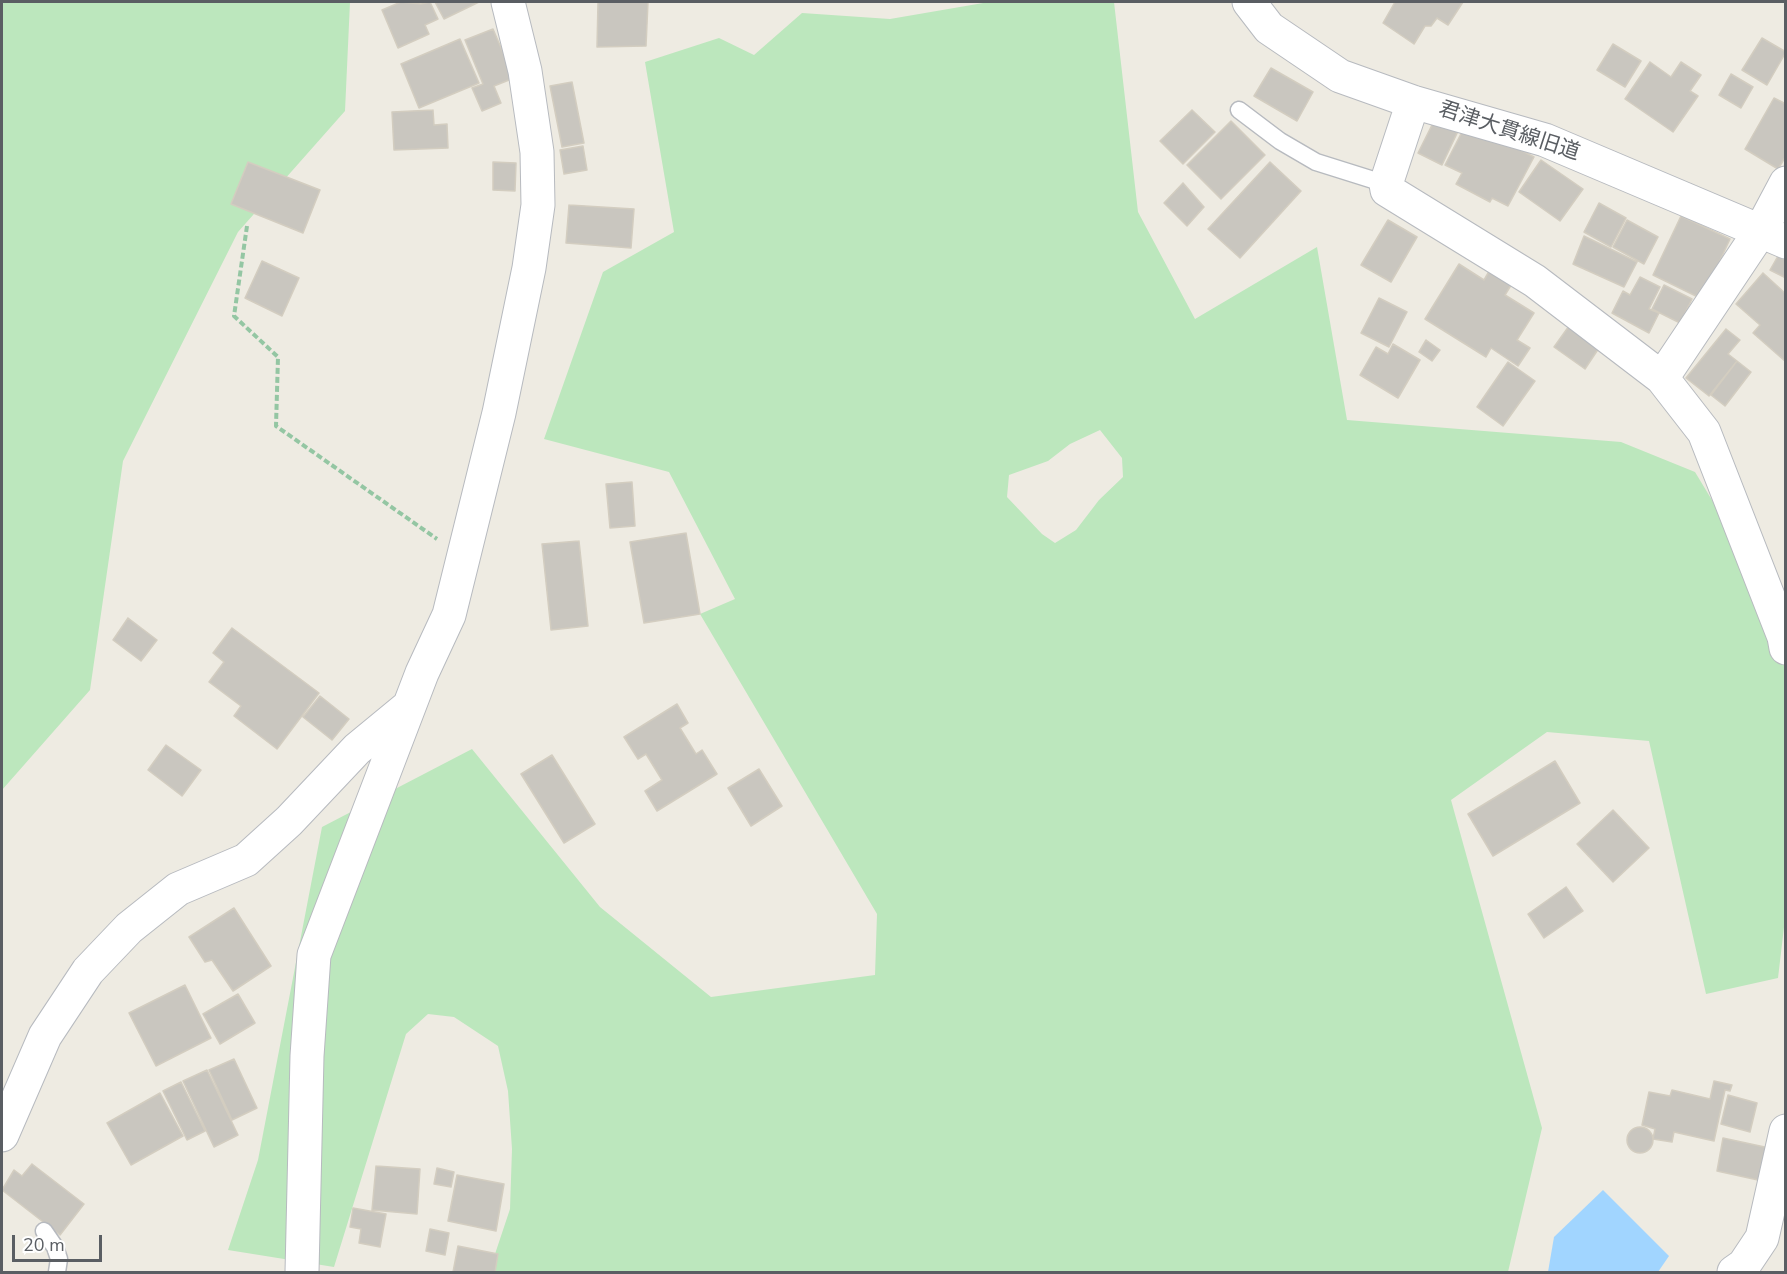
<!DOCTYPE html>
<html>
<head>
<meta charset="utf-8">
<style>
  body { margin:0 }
  #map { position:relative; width:1787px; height:1274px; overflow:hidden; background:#eeebe2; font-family:"Nunito Sans",sans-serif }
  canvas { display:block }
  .frame { position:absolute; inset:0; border:3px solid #5a5e63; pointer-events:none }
  .scale { position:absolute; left:12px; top:1235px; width:90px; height:27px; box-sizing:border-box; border:3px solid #5a5e63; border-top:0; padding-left:8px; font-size:18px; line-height:21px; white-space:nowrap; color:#5a5e63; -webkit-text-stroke:4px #fff; paint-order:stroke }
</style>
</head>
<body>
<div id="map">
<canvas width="1787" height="1274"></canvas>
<div class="frame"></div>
<div class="scale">20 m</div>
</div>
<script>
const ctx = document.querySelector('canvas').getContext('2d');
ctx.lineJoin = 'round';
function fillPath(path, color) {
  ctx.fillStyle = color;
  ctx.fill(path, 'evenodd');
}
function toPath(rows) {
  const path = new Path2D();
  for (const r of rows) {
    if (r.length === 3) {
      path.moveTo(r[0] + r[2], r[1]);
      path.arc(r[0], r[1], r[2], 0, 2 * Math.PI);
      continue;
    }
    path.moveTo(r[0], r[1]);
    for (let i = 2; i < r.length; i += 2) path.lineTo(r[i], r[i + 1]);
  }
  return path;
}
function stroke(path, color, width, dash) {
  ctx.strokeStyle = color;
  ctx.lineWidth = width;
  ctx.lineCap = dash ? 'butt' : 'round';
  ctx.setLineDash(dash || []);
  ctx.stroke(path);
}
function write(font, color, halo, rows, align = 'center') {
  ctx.font = font + ' "Nunito Sans","Noto Sans JP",sans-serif';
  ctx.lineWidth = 5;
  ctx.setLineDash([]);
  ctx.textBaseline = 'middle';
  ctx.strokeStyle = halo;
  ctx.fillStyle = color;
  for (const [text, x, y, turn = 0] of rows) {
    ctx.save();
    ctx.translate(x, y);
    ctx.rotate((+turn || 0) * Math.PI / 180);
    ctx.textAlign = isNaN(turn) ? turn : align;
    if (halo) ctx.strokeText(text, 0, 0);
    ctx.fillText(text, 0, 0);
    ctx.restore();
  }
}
fillPath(toPath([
  [2,2,350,2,345,111,238,232,123,461,90,690,2,790],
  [989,2,1114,2,1138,212,1195,319,1317,247,1347,420,1621,442,1695,472,1785,621,1786,910,1778,978,1706,994,1649,741,1547,732,1451,800,1542,1128,1508,1272,489,1272,510,1209,512,1149,508,1091,498,1046,454,1017,428,1014,406,1034,334,1267,228,1250,258,1160,322,827,472,749,600,907,711,997,875,975,877,914,700,614,735,599,669,472,544,439,603,272,674,232,645,62,719,38,754,55,802,13,890,19],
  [1100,430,1122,458,1123,477,1099,500,1076,530,1055,543,1042,534,1007,497,1009,475,1048,461,1070,444]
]), '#bce7bd');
fillPath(toPath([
  [1603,1190,1669,1256,1658,1272,1548,1272,1554,1237]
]), '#a1d5ff');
const building = toPath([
  [401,2,421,4,430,2,438,19,425,25,429,34,398,48,382,10,401,2],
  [435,2,479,2,444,19,435,2],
  [598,2,648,2,646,46,597,47,598,2],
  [1395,2,1463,2,1448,25,1437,18,1431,26,1425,26,1414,44,1383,23,1395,2],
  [493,29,514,78,494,86,501,103,482,111,472,88,483,84,465,40,493,29],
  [1762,38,1786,52,1767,85,1742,70,1762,38],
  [460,39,479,83,419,108,401,64,460,39],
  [1613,44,1641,61,1625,87,1597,70,1613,44],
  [1650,62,1671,77,1681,62,1701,75,1690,91,1698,96,1673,132,1625,99,1650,62],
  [1271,68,1313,92,1297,121,1254,96,1271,68],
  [1731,74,1753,87,1741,108,1719,95,1731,74],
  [572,82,584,143,562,147,550,86,572,82],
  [1774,98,1786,104,1786,156,1778,169,1745,149,1774,98],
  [433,110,434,125,447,124,448,148,394,150,392,112,433,110],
  [1192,110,1215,132,1183,164,1160,141,1192,110],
  [1437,115,1460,127,1442,165,1418,153,1437,115],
  [1231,121,1265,155,1221,199,1187,165,1231,121],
  [1467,122,1534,157,1508,206,1492,198,1490,202,1456,184,1462,173,1445,165,1467,122],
  [583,146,587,170,564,174,560,150,583,146],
  [1541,160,1583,189,1560,221,1519,192,1541,160],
  [248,162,320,190,303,233,231,204,248,162],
  [493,162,516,163,515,191,493,190,493,162],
  [1270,162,1301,191,1240,258,1208,229,1270,162],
  [1183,183,1204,207,1187,226,1164,203,1183,183],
  [1599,203,1626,218,1611,247,1584,232,1599,203],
  [569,205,634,209,631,248,566,243,569,205],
  [1681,216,1730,239,1702,299,1653,275,1681,216],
  [1388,220,1417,237,1391,282,1361,265,1388,220],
  [1627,220,1658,237,1644,264,1613,247,1627,220],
  [1584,236,1637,262,1624,287,1573,264,1584,236],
  [1778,256,1786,260,1786,278,1770,270,1778,256],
  [262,261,299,278,282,316,245,298,262,261],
  [1459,264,1484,280,1491,268,1513,282,1505,295,1534,313,1517,340,1530,348,1518,366,1491,348,1486,357,1425,319,1459,264],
  [1763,273,1786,294,1786,362,1753,333,1760,325,1736,304,1763,273],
  [1640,277,1660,287,1649,309,1659,313,1649,333,1612,313,1623,291,1630,295,1640,277],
  [1664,285,1692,299,1680,323,1652,309,1664,285],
  [1379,298,1407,312,1389,347,1361,333,1379,298],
  [1569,326,1599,348,1585,369,1554,347,1569,326],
  [1726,329,1740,340,1728,354,1737,361,1709,396,1686,378,1726,329],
  [1426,340,1440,350,1432,361,1419,352,1426,340],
  [1393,344,1420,360,1398,398,1360,375,1376,347,1388,354,1393,344],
  [1737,361,1751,372,1725,406,1711,395,1737,361],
  [1508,362,1535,381,1503,426,1477,407,1508,362],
  [632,482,635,526,610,528,606,484,632,482],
  [686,533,700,614,644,623,630,542,686,533],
  [579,541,588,626,551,630,542,544,579,541],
  [128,618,157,640,141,661,113,640,128,618],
  [232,628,319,693,277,749,234,716,241,706,209,682,224,662,213,653,232,628],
  [320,696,349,719,332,740,303,717,320,696],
  [677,704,688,723,680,728,696,754,702,750,717,774,657,811,645,791,662,780,646,754,638,759,624,737,677,704],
  [166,745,201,770,182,796,148,770,166,745],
  [552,755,595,824,564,843,521,774,552,755],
  [1555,761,1580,803,1493,856,1468,814,1555,761],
  [759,769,782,806,751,826,728,788,759,769],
  [1613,810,1649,848,1613,882,1577,844,1613,810],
  [1566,887,1583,911,1544,938,1528,914,1566,887],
  [234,908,271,966,233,991,212,960,205,962,189,937,234,908],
  [185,985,211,1038,156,1066,129,1013,185,985],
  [238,994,255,1023,220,1044,203,1014,238,994],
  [234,1059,257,1108,232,1120,209,1070,234,1059],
  [207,1070,238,1135,214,1147,183,1081,207,1070],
  [1714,1081,1732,1085,1730,1091,1725,1090,1714,1141,1674,1132,1672,1142,1653,1139,1655,1129,1642,1125,1649,1092,1670,1096,1672,1090,1710,1099,1714,1081],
  [181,1082,205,1131,187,1140,163,1091,181,1082],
  [160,1093,183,1136,131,1165,107,1123,160,1093],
  [1728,1095,1757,1103,1750,1132,1721,1124,1728,1095],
  [1640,1140,13],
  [1723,1138,1774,1149,1767,1182,1717,1171,1723,1138],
  [32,1164,84,1204,60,1235,2,1190,14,1170,22,1176,32,1164],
  [376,1166,420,1169,417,1214,372,1210,376,1166],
  [437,1168,454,1172,451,1187,434,1184,437,1168],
  [457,1175,504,1184,496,1231,448,1221,457,1175],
  [353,1208,386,1214,380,1247,359,1243,361,1229,350,1227,353,1208],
  [430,1229,449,1233,445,1255,426,1251,430,1229],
  [458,1246,498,1254,495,1272,453,1272,458,1246]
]);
fillPath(building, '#c9c6bf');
stroke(building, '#d3cdc0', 1.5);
const service = toPath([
  [1239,110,1280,141,1316,162,1386,184],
  [44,1231,55,1247,59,1259,57,1272]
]);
const minor = toPath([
  [1249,2,1269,28,1340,76,1413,102,1545,140,1786,242],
  [1413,102,1386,184,1387,190,1535,281,1662,378,1704,432,1784,637,1786,648],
  [1662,378,1761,230,1786,183],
  [2,1135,45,1036,88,971,129,928,178,889,246,860,289,821,357,749,408,707],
  [302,1272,307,1056,314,955,422,673,449,615,499,413,529,268,538,205,537,152,525,71,508,2],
  [1734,1272,1744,1265,1762,1238,1786,1131]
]);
stroke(service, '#b7babf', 19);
stroke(minor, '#b7babf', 35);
stroke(toPath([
  [247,226,234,316,278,357,276,426,437,539]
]), '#94c6a3', 4, [6, 3]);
stroke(service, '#fff', 16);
stroke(minor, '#fff', 33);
write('21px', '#5a5e63', '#fff', [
  ["君津大貫線旧道",1509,132,18]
]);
</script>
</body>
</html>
